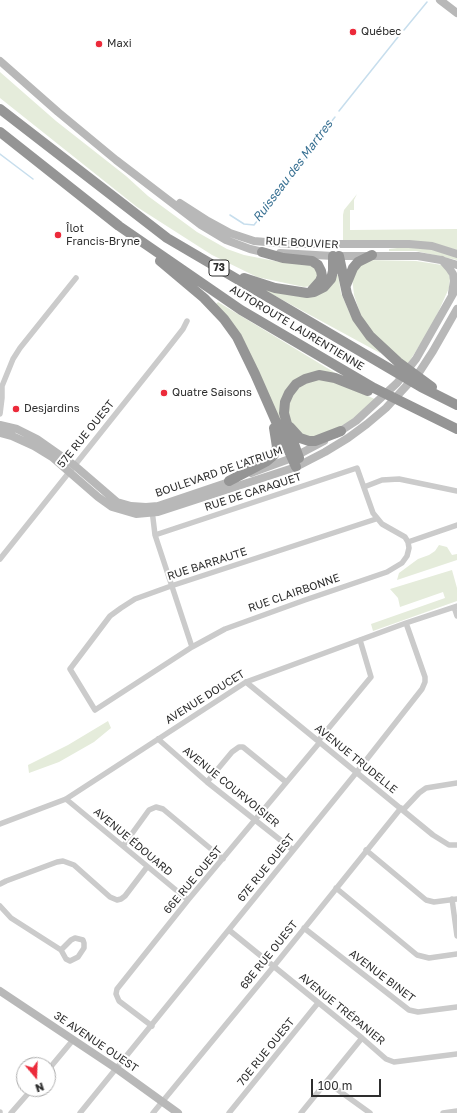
<!DOCTYPE html>
<html>
<head>
<meta charset="utf-8">
<style>
  body { margin:0 }
  #map { position:relative; width:457px; height:1113px; overflow:hidden; background:#fff; font-family:"Golos Text",sans-serif }
  canvas { display:block }
  .north { position:absolute; left:16px; top:1057px; width:40px; height:40px; box-sizing:border-box; background:#fff; border:1px solid #ababab; border-radius:50%; rotate:161deg; font-size:11px; font-weight:700; line-height:16px; text-align:center; color:#2e2e2e }
  .north::after { content:''; display:block; margin:auto; width:14px; height:18px; background:#ec2a3a; clip-path:polygon(50% 0,100% 100%,50% 72%,0 100%) }
  .scale { position:absolute; left:311px; top:1079px; width:70px; height:18px; box-sizing:border-box; border:2px solid #2e2e2e; border-top:0; padding-left:5px; font-size:12px; line-height:14px; white-space:nowrap; color:#2e2e2e; -webkit-text-stroke:3px #fff; paint-order:stroke }
</style>
</head>
<body>
<div id="map">
<canvas width="457" height="1113"></canvas>
<div class="north">N</div>
<div class="scale">100 m</div>
</div>
<script>
const ctx = document.querySelector('canvas').getContext('2d');
ctx.lineJoin = 'round';
function fillPath(path, color) {
  ctx.fillStyle = color;
  ctx.fill(path, 'evenodd');
}
function toPath(rows) {
  const path = new Path2D();
  for (const r of rows) {
    path.moveTo(r[0], r[1]);
    for (let i = 2; i < r.length; i += 2) path.lineTo(r[i], r[i + 1]);
  }
  return path;
}
function stroke(path, color, width, dash) {
  ctx.strokeStyle = color;
  ctx.lineWidth = width;
  ctx.lineCap = dash ? 'butt' : 'round';
  ctx.setLineDash(dash || []);
  ctx.stroke(path);
}
function write(font, color, halo, rows, align = 'center') {
  ctx.font = font + ' "Golos Text",sans-serif';
  ctx.lineWidth = 4;
  ctx.setLineDash([]);
  ctx.textBaseline = 'middle';
  ctx.strokeStyle = halo;
  ctx.fillStyle = color;
  for (const [text, x, y, turn = 0] of rows) {
    ctx.save();
    ctx.translate(x, y);
    ctx.rotate((+turn || 0) * Math.PI / 180);
    ctx.textAlign = isNaN(turn) ? turn : align;
    if (halo) ctx.strokeText(text, 0, 0);
    ctx.fillText(text, 0, 0);
    ctx.restore();
  }
}
fillPath(toPath([
  [0,72,56,121,126,176,148,196,197,232,227,249,244,255,280,262,311,263,317,270,317,278,311,286,304,287,257,277,212,255,137,207,0,98],
  [357,194,354,200,354,210,350,210,350,230,457,229,457,250,431,243,417,241,343,241,343,215,344,210],
  [414,246,433,250,457,257,457,260,416,251,389,251,389,249],
  [366,260,416,261,442,265,447,269,450,278,449,288,432,326,407,365,378,340,361,316,354,295,352,277,354,272],
  [336,275,338,275,341,293,350,314,380,352,380,353,266,291,266,289,301,297],
  [218,302,337,374,293,384,285,429,215,305],
  [310,379,332,380,377,400,355,418,338,428,316,439,304,437,291,423,288,409,292,394],
  [439,545,447,547,452,555,457,554,457,560,397,580,399,573,418,559,429,555,435,551],
  [452,570,457,588,457,601,373,631,371,624,445,598,443,592,400,607,398,598,390,589],
  [108,721,111,728,94,742,59,762,29,773,28,765,68,745]
]), '#e5ecdb');
stroke(toPath([
  [404,30,427,2],
  [339,111,398,37],
  [0,154,33,179],
  [230,215,244,224,254,225,293,175,323,132,335,117]
]), '#c7deed', 1.5);
stroke(toPath([
  [0,391,13,359,20,348,76,278],
  [0,414,2,398,2,387],
  [364,487,382,480,399,479,457,491],
  [152,510,155,535,192,647],
  [155,535,357,468,373,513,382,524,405,537,408,542,409,548,407,556,402,563,387,572,305,600,225,629,192,647,95,710,70,669,110,616,121,608,135,599,171,586,376,519],
  [408,542,457,525],
  [0,559,165,352,183,329,187,321],
  [454,607,457,616],
  [246,682,433,835,449,845,457,845],
  [158,739,207,782,293,850],
  [318,741,371,677,360,640],
  [207,782,232,752,239,747,243,747,286,782],
  [66,799,188,900],
  [403,810,419,793,426,788,457,783],
  [0,824,66,799,246,682,406,623,457,606],
  [123,846,149,810,156,807,163,809,223,859],
  [366,850,426,900,434,902,457,899],
  [0,884,6,881,57,862,63,861,74,865,110,897,117,900,121,899,125,896,147,867],
  [336,888,417,955,429,958,457,954],
  [452,899,457,936],
  [0,906,11,918,61,950,66,959,70,961,78,957,84,948,84,943,83,940,75,938,71,940,61,950],
  [304,928,409,1010,418,1012,457,1007],
  [229,930,362,1038,386,1059,394,1062,457,1054],
  [152,1026,119,1001,116,994,117,989,188,900,320,742],
  [48,1070,73,1040],
  [327,1082,370,1113],
  [0,1112,0,1113],
  [11,1113,32,1089],
  [80,1113,356,773,422,689,425,682,425,677,406,623],
  [153,1113,274,966,401,808],
  [229,1113,318,1003],
  [301,1113,362,1038],
  [443,1113,457,1111]
]), '#cbcbcb', 5.5);
stroke(toPath([
  [440,0,457,13],
  [0,61,58,112,116,160,201,225,226,240,250,249,267,253],
  [180,203,208,221,230,233,254,241,289,244,409,244,432,246,457,254],
  [280,253,333,256,418,256,441,260,457,265],
  [442,260,449,268,453,274,454,281,452,293],
  [0,425,17,429,37,439,74,465,117,502,131,506,146,507,158,506,235,480],
  [0,433,12,436,34,446,52,457,98,497,112,507,136,514,158,512,296,467,325,452,348,438,367,424,386,408,420,371,433,351,457,309],
  [336,434,356,421,397,383,416,359,457,287],
  [251,473,292,458,324,441],
  [0,991,117,1069,178,1113]
]), '#b8b8b8', 8);
stroke(toPath([
  [0,109,167,238,421,387,457,405],
  [0,132,119,226,241,310,374,388,457,429],
  [262,252,283,258,312,261,318,265,321,271,322,276,320,281,312,290],
  [339,256,347,294,357,318,370,336,398,362,432,387],
  [160,261,204,298,224,319,237,337,255,374,296,467],
  [244,278,275,288,307,293,314,292,324,287,331,279,333,271,333,256],
  [346,285,353,268,358,262,372,255],
  [290,427,300,438,309,441,315,441,341,431],
  [299,458,287,424,284,413,285,402,289,393,296,384,305,379,319,375,335,378,368,391],
  [229,481,267,461,274,455,277,447,274,428]
]), '#959595', 10);
for (const [x, y, r, color] of [
  [353,32,4,"#ec2a3a"],
  [99,44,4,"#ec2a3a"],
  [58,235,4,"#ec2a3a"],
  [164,393,4,"#ec2a3a"],
  [16,409,4,"#ec2a3a"]
]) {
  const dot = new Path2D();
  dot.arc(x, y, r, 0, 2 * Math.PI);
  ctx.fillStyle = color;
  ctx.fill(dot);
  stroke(dot, '#fff', 1.5);
}
for (const [x, y, w] of [
  [219,268,20]
]) {
  const box = new Path2D();
  box.roundRect(x - w / 2, y - 8, w, 16, 3);
  ctx.fillStyle = '#fff';
  ctx.fill(box);
  stroke(box, '#2e2e2e', 1);
}
write('bold 10px', '#2e2e2e', null, [
  ["73",219,268]
]);
write('11px', '#2e2e2e', '#fff', [
  ["Québec",361,32],
  ["Maxi",107,44],
  ["Îlot",66,229],
  ["Francis-Bryne",66,242],
  ["Quatre Saisons",172,393],
  ["Desjardins",24,409]
], 'left');
write('11px', '#2e2e2e', '#fff', [
  ["RUE BOUVIER",302,243,3],
  ["AUTOROUTE LAURENTIENNE",297,328,31],
  ["57E RUE OUEST",86,434,-51],
  ["BOULEVARD DE L'ATRIUM",219,472,-19],
  ["RUE DE CARAQUET",253,492,-18],
  ["RUE BARRAUTE",207,564,-18],
  ["RUE CLAIRBONNE",294,593,-19],
  ["AVENUE DOUCET",205,697,-32],
  ["AVENUE TRUDELLE",356,759,39],
  ["AVENUE COURVOISIER",231,787,39],
  ["AVENUE ÉDOUARD",133,842,40],
  ["67E RUE OUEST",266,868,-51],
  ["66E RUE OUEST",193,880,-50],
  ["68E RUE OUEST",269,955,-51],
  ["AVENUE BINET",382,976,37],
  ["AVENUE TRÉPANIER",342,1009,39],
  ["3E AVENUE OUEST",96,1042,34],
  ["70E RUE OUEST",266,1052,-51]
]);
write('italic 12px', '#397193', '#fff', [
  ["Ruisseau des Martres",293,171,-53]
]);
</script>
</body>
</html>
